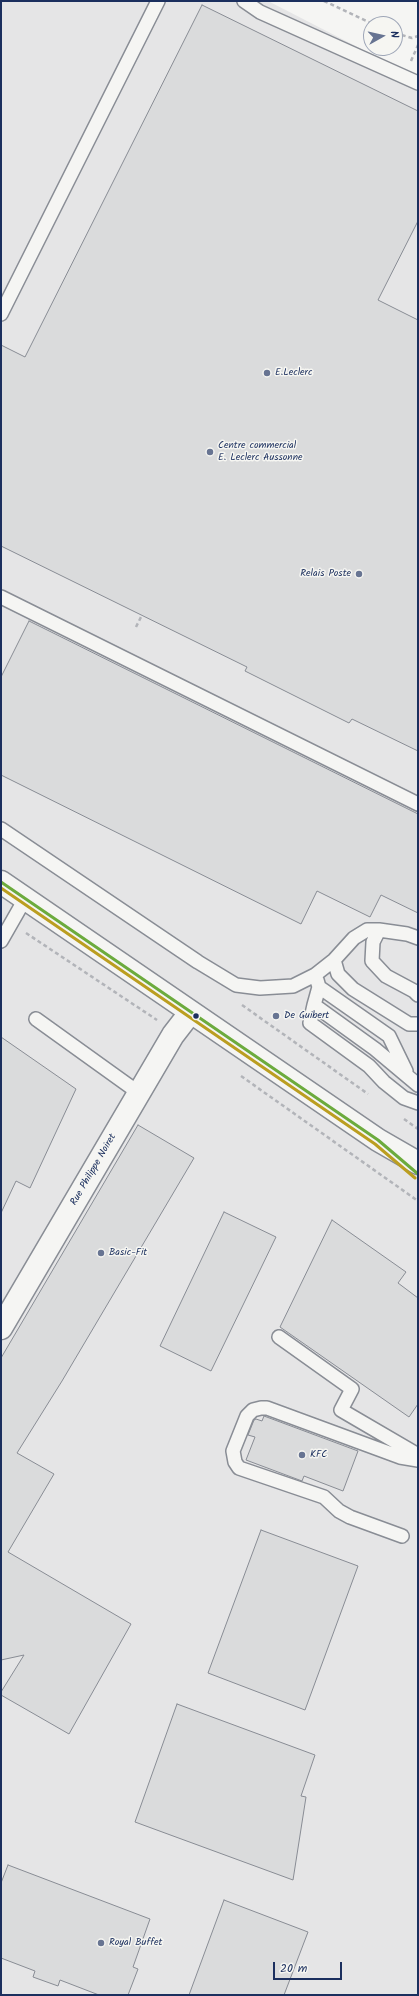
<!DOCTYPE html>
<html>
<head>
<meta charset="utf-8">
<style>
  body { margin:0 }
  #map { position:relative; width:419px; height:1996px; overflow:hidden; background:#f5f5f3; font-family:Kalam,sans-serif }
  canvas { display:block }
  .frame { position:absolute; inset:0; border:2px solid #1b2f5e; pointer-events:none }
  .north { position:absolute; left:363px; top:16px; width:40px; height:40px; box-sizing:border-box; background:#f6f6f2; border:1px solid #9ea6b7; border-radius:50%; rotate:82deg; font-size:11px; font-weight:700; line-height:16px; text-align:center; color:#1b2f5e }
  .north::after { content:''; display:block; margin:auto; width:14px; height:18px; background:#677492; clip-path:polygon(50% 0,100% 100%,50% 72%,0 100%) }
  .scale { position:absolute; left:273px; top:1962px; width:69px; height:18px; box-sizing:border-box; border:2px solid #1b2f5e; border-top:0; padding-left:5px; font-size:12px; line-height:14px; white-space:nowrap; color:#1b2f5e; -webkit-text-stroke:3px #f6f6f2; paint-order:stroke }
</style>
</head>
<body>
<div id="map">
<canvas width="419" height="1996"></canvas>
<div class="frame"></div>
<div class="north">N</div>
<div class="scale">20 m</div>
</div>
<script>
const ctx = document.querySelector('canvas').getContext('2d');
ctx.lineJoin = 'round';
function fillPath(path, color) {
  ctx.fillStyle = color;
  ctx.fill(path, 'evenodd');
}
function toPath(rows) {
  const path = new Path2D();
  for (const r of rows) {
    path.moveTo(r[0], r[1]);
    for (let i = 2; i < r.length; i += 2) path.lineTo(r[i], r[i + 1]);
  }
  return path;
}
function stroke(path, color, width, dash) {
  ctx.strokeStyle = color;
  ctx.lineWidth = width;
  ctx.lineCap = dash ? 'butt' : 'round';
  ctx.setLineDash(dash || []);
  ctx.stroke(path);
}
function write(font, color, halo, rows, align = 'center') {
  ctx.font = font + ' Kalam,sans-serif';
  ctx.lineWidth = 3;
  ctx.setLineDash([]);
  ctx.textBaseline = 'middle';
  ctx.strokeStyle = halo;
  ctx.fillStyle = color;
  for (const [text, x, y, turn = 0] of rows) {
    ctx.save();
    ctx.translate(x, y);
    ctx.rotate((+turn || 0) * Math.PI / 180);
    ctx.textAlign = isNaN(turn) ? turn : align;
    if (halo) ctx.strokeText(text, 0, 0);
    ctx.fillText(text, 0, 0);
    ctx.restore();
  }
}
fillPath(toPath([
  [1,1,268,1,418,78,418,1995,1,1995]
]), '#e5e5e6');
const building = toPath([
  [202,5,418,111,418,221,378,300,418,320,418,751,352,719,349,723,245,671,247,667,1,546,1,345,25,357,202,5],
  [29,621,418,814,418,913,381,895,370,917,317,891,301,924,1,775,1,677,29,621],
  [1,1037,76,1089,30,1188,16,1181,1,1213,1,1037],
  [138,1125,194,1158,62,1381,17,1453,54,1474,8,1552,131,1624,69,1734,1,1695,1,1692,24,1655,1,1660,1,1358,138,1125],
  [224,1212,276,1237,211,1371,160,1346,224,1212],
  [332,1220,406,1272,398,1283,418,1298,418,1404,409,1417,280,1327,332,1220],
  [264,1416,358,1451,343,1491,304,1476,302,1481,246,1460,255,1437,248,1435,254,1420,256,1419,262,1421,264,1416],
  [261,1530,358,1566,305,1710,208,1673,261,1530],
  [177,1704,315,1755,301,1796,306,1797,293,1880,135,1822,177,1704],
  [8,1865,150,1919,133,1967,138,1969,128,1995,99,1995,60,1980,58,1986,33,1977,35,1971,1,1958,1,1883,8,1865],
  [224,1900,308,1932,284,1995,189,1995,224,1900]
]);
fillPath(building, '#dadbdc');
stroke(building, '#898d95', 1);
const service = toPath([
  [244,1,260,12,418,83],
  [1,314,158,1],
  [1,597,418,804],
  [1,829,198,962,236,985,260,988,293,986,315,975,334,960,354,938,367,930,379,930,407,934,418,938],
  [379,930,373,942,372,961,386,976,414,991,418,995],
  [1,941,25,899],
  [334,960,338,974,353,989,409,1024,418,1024],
  [317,980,319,987,389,1036,406,1071],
  [319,987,314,1005,375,1049,418,1085],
  [314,1005,310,1023,369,1066,384,1082,404,1098,418,1103],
  [36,1019,139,1093],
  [279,1337,352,1389,341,1410,418,1455],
  [402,1536,350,1517,339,1511,324,1497,239,1468,235,1462,233,1451,247,1416,253,1410,261,1408,267,1408,400,1457,418,1460]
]);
const minor = toPath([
  [1,1328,173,1035,190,1013]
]);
const primary = toPath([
  [1,882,378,1140,418,1163]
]);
stroke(service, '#898d95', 16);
stroke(minor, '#898d95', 25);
stroke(primary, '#898d95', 25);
stroke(toPath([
  [324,1,373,24],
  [395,33,412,38,418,36],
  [411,61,418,45],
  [136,627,142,615],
  [26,933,157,1020],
  [242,1005,368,1094],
  [241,1076,418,1201],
  [404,1119,418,1129]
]), '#b2b4b9', 2.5, [4, 3]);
stroke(service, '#f5f5f3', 13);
stroke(minor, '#f5f5f3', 22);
stroke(primary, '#f5f5f3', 22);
stroke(toPath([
  [1,882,378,1140,418,1174]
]), '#6cab3d', 3);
stroke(toPath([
  [1,888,375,1144,415,1178]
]), '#bb9e20', 3);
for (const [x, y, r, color] of [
  [267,373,4,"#677492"],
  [210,452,4,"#677492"],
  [359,574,4,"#677492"],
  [196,1016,3.5,"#1b2f5e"],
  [276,1016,4,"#677492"],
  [101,1253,4,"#677492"],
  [302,1455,4,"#677492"],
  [101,1943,4,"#677492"]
]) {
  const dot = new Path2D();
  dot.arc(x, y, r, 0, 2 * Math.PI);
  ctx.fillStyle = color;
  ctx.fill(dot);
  stroke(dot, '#f6f6f2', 1.5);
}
write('10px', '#1b2f5e', '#f6f6f2', [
  ["E.Leclerc",275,373],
  ["Centre commercial",218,446],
  ["E. Leclerc Aussonne",218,458],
  ["Relais Poste",351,574,"right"],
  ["De Guibert",284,1016],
  ["Basic-Fit",109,1253],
  ["KFC",310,1455],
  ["Royal Buffet",109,1943]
], 'left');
write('10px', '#1b2f5e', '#f6f6f2', [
  ["Rue Philippe Noiret",94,1170,-60]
]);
</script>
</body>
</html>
